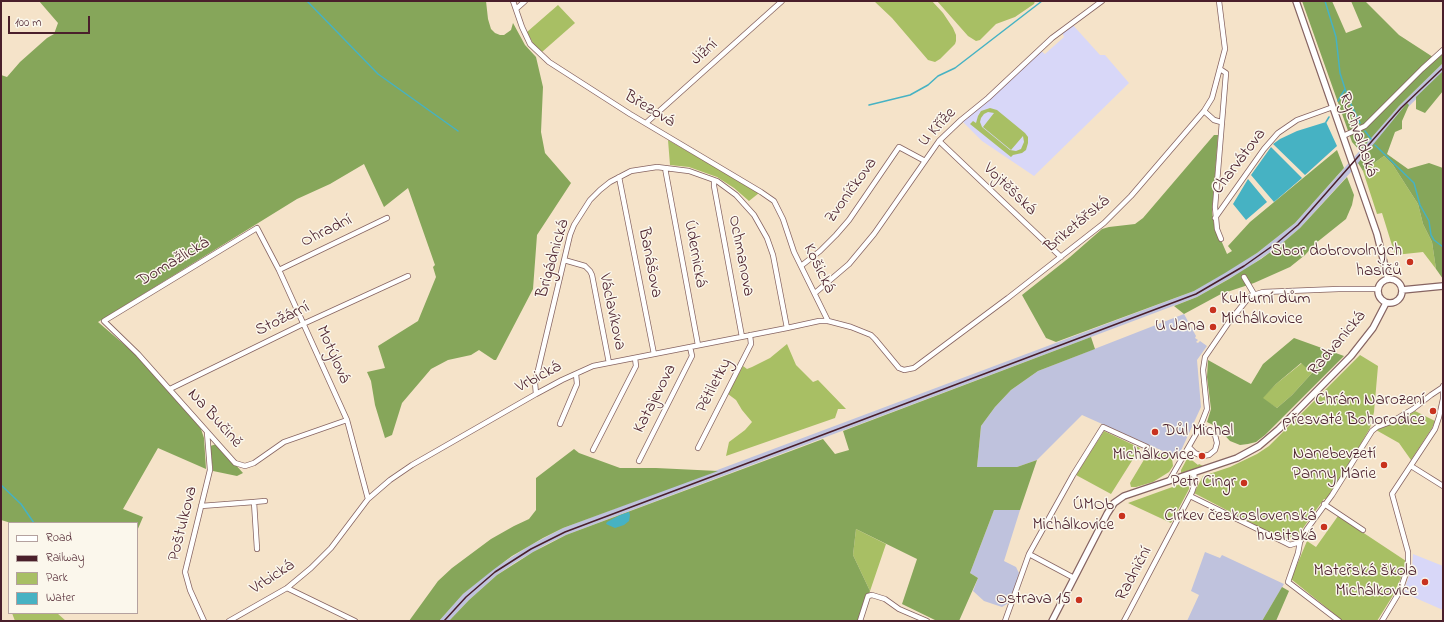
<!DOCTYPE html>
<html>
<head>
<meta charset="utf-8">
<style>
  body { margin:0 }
  #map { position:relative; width:1444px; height:622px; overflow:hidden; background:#f5e3c9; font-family:"Indie Flower",sans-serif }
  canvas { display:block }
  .frame { position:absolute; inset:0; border:2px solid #4a1f2b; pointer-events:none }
  .legend { position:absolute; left:8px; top:522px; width:130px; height:92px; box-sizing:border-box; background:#fbf7ec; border:1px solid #b4a19f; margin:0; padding:5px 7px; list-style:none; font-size:12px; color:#4a1f2b }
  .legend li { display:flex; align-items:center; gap:8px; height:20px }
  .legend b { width:20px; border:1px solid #b4a19f }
  .scale { position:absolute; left:8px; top:16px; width:82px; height:18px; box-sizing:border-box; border:2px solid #4a1f2b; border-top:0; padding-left:5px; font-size:12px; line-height:14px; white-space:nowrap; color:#4a1f2b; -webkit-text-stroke:3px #fbf7ec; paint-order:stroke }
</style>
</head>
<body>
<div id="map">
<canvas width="1444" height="622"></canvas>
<div class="frame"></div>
<ul class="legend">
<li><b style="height:5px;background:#fff"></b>Road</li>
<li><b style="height:5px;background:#4a1f2b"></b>Railway</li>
<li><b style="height:11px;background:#a8bf64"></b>Park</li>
<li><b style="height:11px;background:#46b2c3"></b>Water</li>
</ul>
<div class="scale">100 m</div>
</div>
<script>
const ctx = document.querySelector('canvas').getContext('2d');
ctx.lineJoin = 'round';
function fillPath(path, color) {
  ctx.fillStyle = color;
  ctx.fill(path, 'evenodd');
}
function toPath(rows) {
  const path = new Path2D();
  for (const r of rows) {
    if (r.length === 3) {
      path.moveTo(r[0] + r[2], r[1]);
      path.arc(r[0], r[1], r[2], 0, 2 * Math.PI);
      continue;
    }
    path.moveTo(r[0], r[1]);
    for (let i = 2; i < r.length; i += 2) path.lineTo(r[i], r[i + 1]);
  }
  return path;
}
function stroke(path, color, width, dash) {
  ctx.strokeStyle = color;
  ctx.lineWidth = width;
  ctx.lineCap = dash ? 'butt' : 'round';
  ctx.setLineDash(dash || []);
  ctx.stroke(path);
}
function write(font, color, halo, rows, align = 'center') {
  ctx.font = font + ' "Indie Flower",sans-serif';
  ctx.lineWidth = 3;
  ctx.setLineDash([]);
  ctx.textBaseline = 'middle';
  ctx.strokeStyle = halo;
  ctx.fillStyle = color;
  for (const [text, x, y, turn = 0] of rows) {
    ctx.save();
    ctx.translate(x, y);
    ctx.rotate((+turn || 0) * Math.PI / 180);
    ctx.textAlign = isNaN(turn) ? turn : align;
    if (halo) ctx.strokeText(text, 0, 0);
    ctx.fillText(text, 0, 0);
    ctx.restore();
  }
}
fillPath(toPath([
  [1072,24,1100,55,1105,55,1129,83,1034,176,982,141,962,121,1041,51,1045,54,1064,37,1062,32],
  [1413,554,1443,566,1443,610,1404,593,1404,590,1412,567]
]), '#d8d7f8');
fillPath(toPath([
  [1443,63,1443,73,1404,111,1370,151,1300,228,1280,245,1246,269,1197,297,566,535,547,544,516,562,497,575,469,600,449,621,439,621,463,594,493,569,529,546,563,528,1194,291,1257,253,1295,223,1364,146,1399,106],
  [1184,314,1196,336,1195,338,1198,340,1196,342,1198,343,1200,341,1207,346,1197,360,1201,407,1179,455,1175,453,1174,456,1082,415,1037,460,1017,467,977,467,981,426,995,407,1011,390,1038,371],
  [994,510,1020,510,1004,561,1016,567,1019,573,1010,602,1002,607,984,601,973,591,978,578,970,573],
  [1205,552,1220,558,1222,555,1284,584,1262,621,1187,621,1199,595,1191,591]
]), '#bfc2dd');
fillPath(toPath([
  [874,1,932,1,943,13,953,28,956,35,956,41,955,44,940,59,935,62,928,60,892,18],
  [937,1,1035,1,1034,4,1015,17,996,24,980,40,976,41,968,36],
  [558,5,575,23,542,52,534,45,527,32],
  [990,108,997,110,1025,133,1028,137,1028,143,1026,150,1022,153,1013,155,1011,157,970,124,973,121,976,123,978,116,981,111],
  [988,112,994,113,983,127,1011,150,1023,136,1024,142,1021,149,1016,151,1010,150,982,127,980,122,981,118,984,114],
  [668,140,739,181,759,193,749,201,734,188,717,177,689,167,670,165],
  [1384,156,1393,165,1418,204,1423,224,1432,242,1436,269,1423,252,1395,255,1382,213,1377,214,1363,171],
  [787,344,796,365,813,382,818,380,846,409,838,409,835,418,726,456,729,442,745,430,752,422,742,410,736,400,728,394,743,366,747,369,752,367,770,358],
  [1360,355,1378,366,1374,412,1370,428,1328,500,1324,499,1298,535,1291,538,1282,539,1194,493,1203,476,1230,467,1257,454,1269,446],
  [1302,363,1312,373,1292,395,1277,408,1224,375,1263,397,1276,384],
  [1415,411,1435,421,1432,428,1411,460,1399,443,1376,430,1399,421],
  [1104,431,1140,448,1111,494,1076,475],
  [1151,448,1172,458,1173,466,1169,472,1153,482,1136,487,1131,487,1130,483],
  [1188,457,1198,465,1199,464,1203,466,1181,473,1181,470],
  [1189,481,1189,489,1171,523,1128,503],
  [1338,516,1406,561,1406,565,1401,578,1392,597,1377,621,1343,621,1291,579,1307,541,1316,547],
  [856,529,886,544,870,591,853,555],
  [12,613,57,613,66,621,15,621]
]), '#a8bf64');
fillPath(toPath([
  [39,1,486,1,488,19,491,29,495,33,500,35,504,35,511,30,513,23,525,45,536,57,543,87,541,132,545,153,571,183,537,235,533,289,496,360,494,360,479,350,471,355,448,360,431,369,402,403,392,435,385,438,375,405,371,381,367,372,385,368,378,346,418,321,436,277,433,267,435,265,408,188,384,207,364,164,330,184,297,199,98,322,134,353,192,417,201,429,204,438,206,469,158,448,123,509,143,517,137,531,137,523,11,523,1,520,1,75,7,77,20,62,47,38,54,34,58,23],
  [1302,1,1332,1,1346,33,1362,27,1351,1,1365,1,1399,35,1436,59,1443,53,1443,63,1399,106,1360,151,1352,142],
  [1443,71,1443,91,1425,113,1416,109,1416,97],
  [1407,103,1409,105,1402,121,1402,129,1395,132,1387,154,1408,169,1429,163,1443,168,1443,279,1436,269,1432,242,1423,224,1418,204,1393,165,1384,156,1363,171,1358,163],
  [1214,135,1218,135,1212,212,1214,224,1227,254,1232,251,1228,246,1250,222,1337,150,1344,168,1295,223,1257,253,1225,273,1194,291,1056,342,1046,338,1022,295,1070,257,1102,229,1109,227,1135,224,1143,218],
  [1347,177,1354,195,1352,205,1346,219,1316,243,1305,255,1290,267,1254,283,1221,294,1184,314,1174,306,1197,297,1229,279,1261,259,1280,245,1300,228],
  [1091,337,1095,349,1038,371,1011,390,995,407,981,426,977,467,1017,467,1037,460,1020,510,994,510,970,573,978,578,959,621,937,621,902,604,917,559,856,529,853,555,870,591,859,621,449,621,469,600,497,575,533,552,566,535,823,439,835,454,849,450,843,431],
  [1294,338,1344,356,1265,435,1256,442,1248,444,1240,445,1230,441,1217,427,1207,422,1211,409,1207,377,1208,360,1251,384,1263,364],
  [1301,363,1312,373,1292,395,1277,408,1263,398,1276,384],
  [217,444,243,473,237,476,213,471,210,446],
  [574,449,579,453,620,468,656,468,718,471,563,528,543,538,512,556,493,570,463,594,439,621,409,621,438,581,452,568,491,539,514,526,529,519,536,510,536,478],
  [1282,587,1289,591,1276,621,1262,621]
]), '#86a65a');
fillPath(toPath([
  [1326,122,1337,146,1305,175,1273,144,1280,139,1297,131],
  [1271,147,1302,178,1274,202,1251,175],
  [1248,179,1267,202,1246,220,1233,204],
  [629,512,630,515,629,521,624,525,615,528,606,524,607,522,620,515]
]), '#46b2c3');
stroke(toPath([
  [307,1,378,74,458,131],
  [1325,1,1336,37,1340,73,1348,98,1360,123],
  [1338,101,1345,89],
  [869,105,910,95,928,85,938,76,955,68,1042,1],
  [1326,122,1329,117],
  [1365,131,1371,139],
  [1375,145,1414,183,1420,205,1429,221,1431,235,1434,240,1443,247],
  [1,485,21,504,34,523]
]), '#46b2c3', 1.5);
const minor = toPath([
  [513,1,522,27,530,44,549,62,630,114,761,192,774,201,783,219,794,252,828,321],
  [516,9,525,1],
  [1220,69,1226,73,1215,207,1217,229,1221,239],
  [1204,111,1214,120,1221,122],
  [646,123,782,1],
  [1343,136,1365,126,1422,69,1443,50],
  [939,141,1061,257],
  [665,168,698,345],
  [619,177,654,354],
  [714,180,714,186,742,337],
  [1215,218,1264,149,1278,133,1297,120,1333,107],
  [564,260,585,266,590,271,592,275,609,363],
  [801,266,820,251,836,235,849,220,899,147,925,161],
  [279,270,387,218],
  [1244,277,1254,294],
  [815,293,849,264,874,234,939,141,961,120,988,98,1052,38,1102,1],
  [170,389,303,324,408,276],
  [536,394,535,383,570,235,574,225,590,200,600,190,610,182,631,171,657,167,689,171,717,181,736,195,754,215,767,238,773,255,787,328],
  [347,420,284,442,254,463,245,466,235,463,138,354,104,321,257,228,279,270,347,420,368,499],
  [560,424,577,384,576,374],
  [1189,447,1195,453,1202,456,1209,455,1215,450,1217,443,1215,435,1209,431,1200,427],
  [698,448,751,344,750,335],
  [593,450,636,366,635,358],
  [639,461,692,356,690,347],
  [1411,466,1443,486],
  [1169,481,1200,427,1207,409,1203,370,1205,357,1229,322,1250,296,1263,292,1339,289,1378,289],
  [1190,496,1284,542,1290,545,1300,542],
  [254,502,265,501],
  [1324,504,1363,530],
  [201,506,254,502,257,549],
  [1029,554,1074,578],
  [287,588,355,621],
  [204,621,190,590,185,572,210,470,207,432],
  [229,621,287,588,311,568,331,548,368,499,390,480,412,465,536,394,562,380,593,366,787,328,819,321,828,321,851,327,871,335,875,339,899,368,904,370,914,368,1008,298,1104,223,1131,196,1204,111,1212,98,1225,49,1219,1],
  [860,621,868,596,872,595,885,599,899,609,927,621],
  [1005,621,1029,554,1073,475,1103,427,1147,447],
  [1124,621,1192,492,1195,483,1194,473],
  [1339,621,1288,582,1298,553,1300,542,1307,529,1332,495,1372,431,1377,427,1393,421,1413,409,1431,395,1443,387],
  [1382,621,1400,591,1408,567,1408,552,1392,494,1435,429,1439,417,1443,399,1443,386]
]);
const tertiary = toPath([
  [1296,1,1377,234,1388,279],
  [1390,291,12],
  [1402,290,1443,286],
  [1052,621,1107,514,1114,503,1124,496,1237,458,1259,446,1279,429,1351,356,1373,328,1386,303]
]);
stroke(minor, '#866462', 6);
stroke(tertiary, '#866462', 8);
stroke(minor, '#fff', 4.5);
stroke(tertiary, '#fff', 5.5);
stroke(toPath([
  [444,621,466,597,495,572,531,549,565,532,1196,294,1244,266,1278,242,1298,225,1401,108,1443,68]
]), '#4a1f2b', 1.5);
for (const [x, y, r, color] of [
  [1410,262,4,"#c8321e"],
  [1213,310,4,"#c8321e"],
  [1213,327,4,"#c8321e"],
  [1433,411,4,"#c8321e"],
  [1155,432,4,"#c8321e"],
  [1202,456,4,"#c8321e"],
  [1384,465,4,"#c8321e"],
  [1244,483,4,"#c8321e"],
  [1122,516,4,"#c8321e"],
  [1324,527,4,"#c8321e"],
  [1425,582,4,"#c8321e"],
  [1079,600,4,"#c8321e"]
]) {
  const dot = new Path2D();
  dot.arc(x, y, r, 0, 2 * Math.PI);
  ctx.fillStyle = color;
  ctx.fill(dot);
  stroke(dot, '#fbf7ec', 1.5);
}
write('17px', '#4a1f2b', '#fbf7ec', [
  ["Jižní",705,53,-42],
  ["Březová",649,110,31],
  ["U Kříže",938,128,-47],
  ["Rychvaldská",1357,135,71],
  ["Charvátova",1240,162,-53],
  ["Vojtěšská",1009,190,44],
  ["Zvoníčkova",852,191,-54],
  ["Briketářská",1078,225,-40],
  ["Ohradní",327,232,-26],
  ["Údernická",694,254,80],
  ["Ochmanova",740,256,79],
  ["Brigádnická",554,259,-74],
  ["Domažlická",174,263,-31],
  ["Banášova",649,263,79],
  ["Košická",818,269,64],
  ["Václavíkova",611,312,78],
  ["Stožární",283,320,-26],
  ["Radvanická",1338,344,-50],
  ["Motýlová",332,355,66],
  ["Vrbická",539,378,-28],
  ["Pětiletky",715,386,-63],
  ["Katajevova",656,399,-63],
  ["Na Bučině",214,419,48],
  ["Poštulkova",184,524,-76],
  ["Radniční",1135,574,-62],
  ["Vrbická",273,578,-33]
]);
write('17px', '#4a1f2b', '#fbf7ec', [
  ["Sbor dobrovolných",1402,252],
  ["hasičů",1402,272],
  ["Kulturní dům",1221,300,"left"],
  ["Michálkovice",1221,320,"left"],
  ["U Jana",1205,327],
  ["Chrám Narození",1425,401],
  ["přesvaté Bohorodice",1425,421],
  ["Důl Michal",1163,432,"left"],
  ["Nanebevzetí",1376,455],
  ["Panny Marie",1376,475],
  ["Michálkovice",1194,456],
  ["Petr Cingr",1236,483],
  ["ÚMOb",1114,506],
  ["Michálkovice",1114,526],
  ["Církev československá",1316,517],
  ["husitská",1316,537],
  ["Mateřská škola",1417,572],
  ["Michálkovice",1417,592],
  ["Ostrava 15",1071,600]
], 'right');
</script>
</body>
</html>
